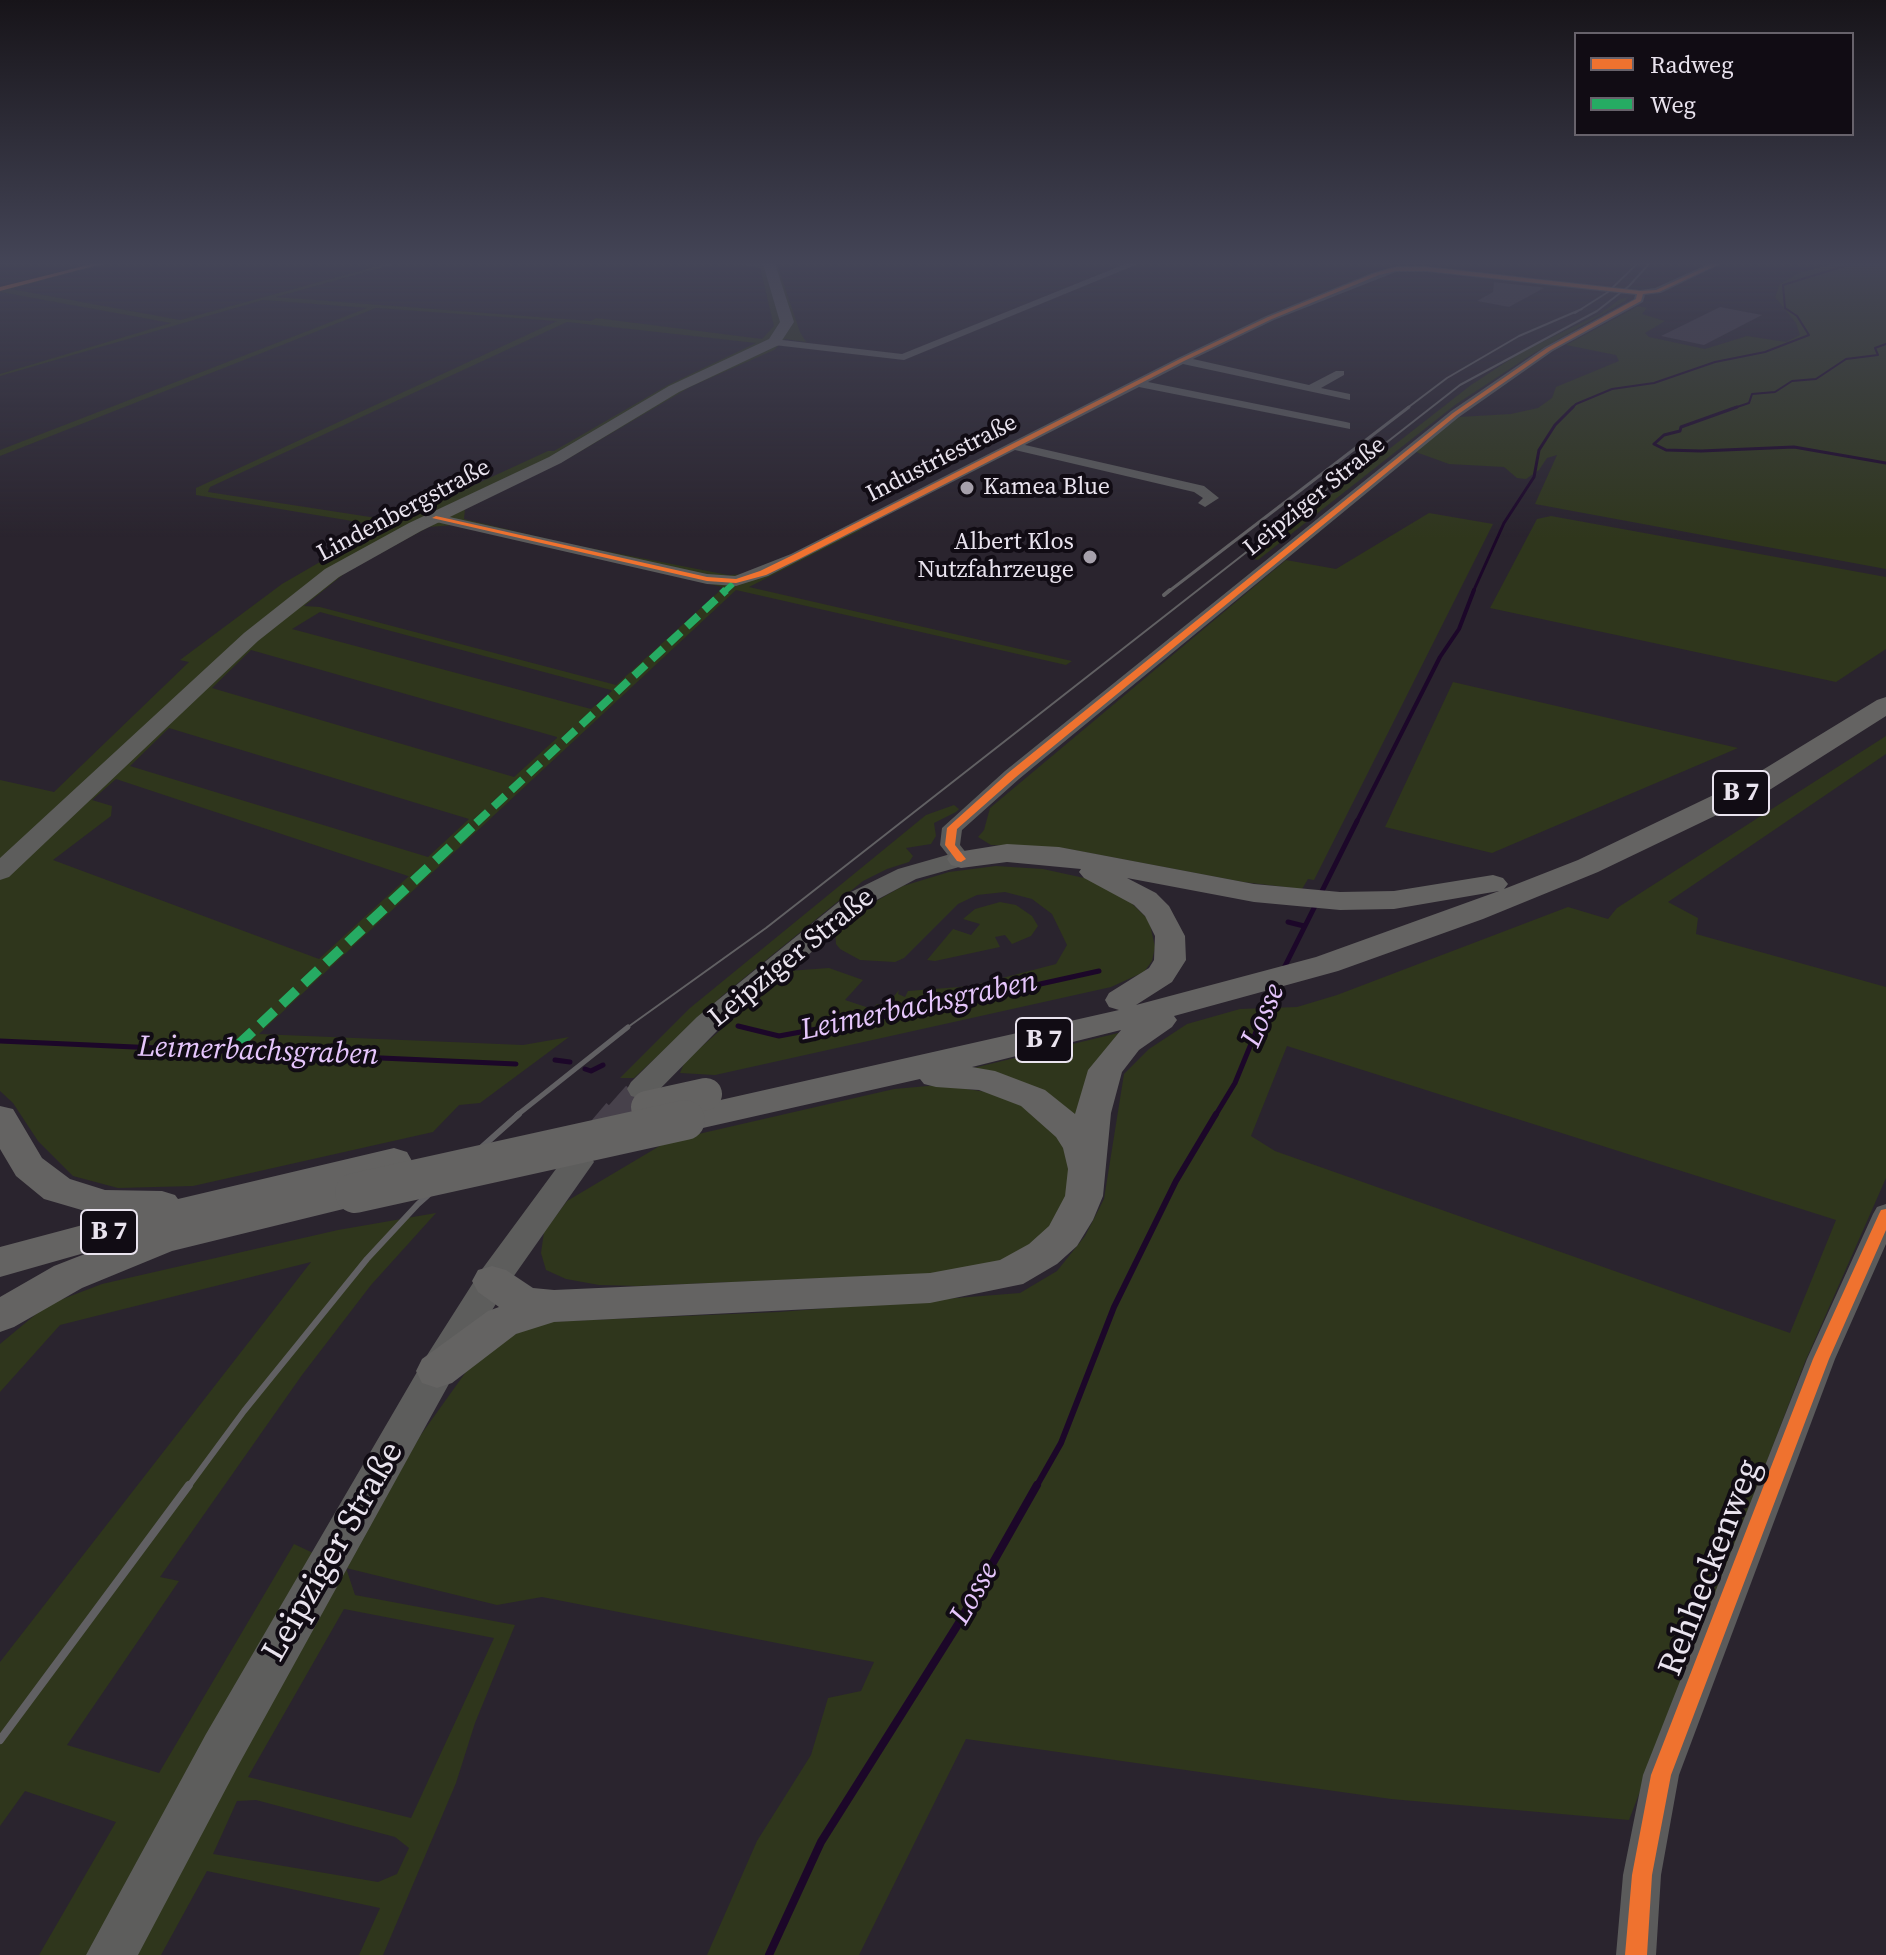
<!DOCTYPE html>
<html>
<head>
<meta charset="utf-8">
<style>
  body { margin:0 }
  #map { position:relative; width:1886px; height:1955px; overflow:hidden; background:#2a242e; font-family:"Source Serif 4",serif }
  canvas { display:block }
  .legend { position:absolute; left:1574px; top:32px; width:280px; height:104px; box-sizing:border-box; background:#110c14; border:2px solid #67626b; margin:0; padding:10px 14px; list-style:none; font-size:24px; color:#e9e3ee }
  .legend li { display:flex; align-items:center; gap:16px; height:40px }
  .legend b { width:40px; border:2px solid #67626b }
</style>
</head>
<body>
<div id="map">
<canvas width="1886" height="1955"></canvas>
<ul class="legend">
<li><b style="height:10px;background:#ef722f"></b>Radweg</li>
<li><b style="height:10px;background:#26ab63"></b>Weg</li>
</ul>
</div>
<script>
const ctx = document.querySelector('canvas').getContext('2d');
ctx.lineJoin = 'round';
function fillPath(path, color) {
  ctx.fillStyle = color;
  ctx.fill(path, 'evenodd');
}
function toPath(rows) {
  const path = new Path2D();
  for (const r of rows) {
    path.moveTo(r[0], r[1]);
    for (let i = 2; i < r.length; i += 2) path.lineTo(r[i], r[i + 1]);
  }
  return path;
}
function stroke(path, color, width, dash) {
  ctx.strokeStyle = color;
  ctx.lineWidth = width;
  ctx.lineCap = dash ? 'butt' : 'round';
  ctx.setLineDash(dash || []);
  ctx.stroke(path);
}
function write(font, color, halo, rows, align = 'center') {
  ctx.font = font + ' "Source Serif 4",serif';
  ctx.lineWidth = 8;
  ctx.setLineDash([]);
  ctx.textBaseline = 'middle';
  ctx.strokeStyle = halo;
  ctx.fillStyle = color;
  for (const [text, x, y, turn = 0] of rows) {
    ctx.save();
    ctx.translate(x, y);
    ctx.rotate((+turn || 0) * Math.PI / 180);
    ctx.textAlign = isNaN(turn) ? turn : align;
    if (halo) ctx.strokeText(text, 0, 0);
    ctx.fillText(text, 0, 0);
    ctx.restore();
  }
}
fillPath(toPath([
  [89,264,106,264,11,289,180,320,385,264,395,264,276,297,591,321,596,318,762,339,774,326,760,268,736,264,777,264,800,332,806,342,785,339,774,350,690,387,571,457,465,509,464,519,569,544,728,575,752,574,851,526,863,529,749,587,1072,661,1066,665,736,590,259,1034,523,1045,569,1037,480,1103,459,1105,433,1132,193,1186,118,1188,73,1176,38,1141,13,1103,0,1091,0,780,54,792,189,662,180,660,282,584,382,526,196,495,196,488,557,321,376,308,0,456,0,450,367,308,263,300,0,376,0,374,171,323,0,292,0,287],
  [567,322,756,343,668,385,554,451,548,451,396,521,208,492,210,487],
  [453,525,723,587,724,587,616,685,320,607,304,606,345,573,408,538,429,527],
  [320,612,611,690,612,691,591,709,292,629],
  [251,650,557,737,557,738,514,777,212,688],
  [169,728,469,819,428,857,130,766],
  [116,779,408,876,409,876,319,959,53,860,111,816,112,806,92,800],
  [1835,264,1886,264,1886,569,1535,504,1557,455,1547,458,1539,470,1526,479,1517,478,1504,467,1449,464,1413,451,1459,417,1511,414,1538,408,1552,398,1556,387,1619,361,1616,355,1566,345,1638,306,1647,308,1642,314,1665,321,1645,333,1649,337,1705,349,1747,336,1786,342,1800,335,1796,323,1775,297,1780,284,1801,272],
  [1628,297,1625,301,1531,355,1455,405,1258,560,1250,558,1471,385,1523,351,1600,314,1620,299],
  [1429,513,1493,524,1314,880,1308,879,1302,889,1243,882,1063,848,991,845,978,837,984,830,990,808,1286,560,1336,569],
  [1551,516,1886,577,1886,649,1836,682,1490,608,1537,519],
  [1453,682,1738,748,1492,853,1385,827],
  [1886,736,1886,754,1668,902,1698,918,1696,934,1886,987,1886,1178,1805,1362,1629,1820,1391,1799,966,1739,859,1955,707,1955,757,1841,811,1755,828,1698,861,1691,874,1662,542,1597,497,1605,346,1568,355,1595,515,1625,475,1723,456,1783,383,1955,359,1955,380,1908,207,1871,161,1955,39,1955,116,1822,25,1791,0,1826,0,1662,311,1262,60,1325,0,1392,0,1344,47,1305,102,1284,338,1230,436,1213,371,1285,302,1375,160,1577,179,1581,67,1745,159,1773,294,1544,345,1568,420,1436,473,1362,493,1343,543,1322,779,1312,1020,1293,1057,1271,1085,1236,1104,1199,1124,1074,1149,1049,1187,1024,1240,1009,1297,1007,1337,995,1568,907,1608,919,1617,908],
  [1287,1046,1836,1220,1790,1333,1275,1151,1251,1136],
  [344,1609,494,1638,411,1818,248,1777],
  [256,1800,395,1837,409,1848,397,1874,378,1882,213,1854,237,1801],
  [954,805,959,809,956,812,934,823,936,836,931,844,906,848,913,856,909,862,887,869,863,881,722,996,634,1078,620,1078,690,1008,926,815],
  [996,866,1043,869,1089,879,1127,899,1149,920,1155,947,1152,961,1144,972,1111,987,715,1075,680,1073,685,1061,788,971,829,968,863,980,845,1000,872,1009,877,1004,886,1006,899,990,898,994,905,997,908,991,972,986,1056,964,1067,945,1052,914,1032,899,1005,892,977,895,958,904,904,958,895,962,860,960,840,949,836,944,835,930,860,910,903,886,949,872],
  [1000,902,1016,905,1032,916,1038,926,1031,936,1012,944,1005,935,995,937,1000,947,935,961,927,960,953,929,971,935,980,924,963,919,975,909],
  [1135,1029,1071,1126,961,1071,1031,1054],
  [939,1085,994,1093,1019,1104,1057,1133,1069,1157,1074,1177,1055,1226,1031,1248,976,1272,638,1286,599,1285,566,1279,546,1270,541,1253,544,1232,567,1201,668,1141,894,1089]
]), '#2f361c');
stroke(toPath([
  [1571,409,1576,404,1612,389,1654,383,1715,362,1765,352,1809,335,1797,316,1785,308,1783,285,1851,264],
  [1731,409,1749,403,1752,394,1775,392,1792,381,1816,379,1846,359,1878,355,1875,348,1886,344]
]), '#1c0729', 2);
stroke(toPath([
  [1737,407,1681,427,1680,431,1664,435,1654,444,1666,450,1701,451,1794,447,1886,463],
  [1473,592,1504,523,1534,477,1539,450,1555,425,1573,407]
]), '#1c0729', 3);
stroke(toPath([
  [1356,823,1440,657,1459,629,1474,590]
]), '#1c0729', 4);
stroke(toPath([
  [1320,895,1357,821],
  [1288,922,1304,926],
  [1283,970,1316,904],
  [738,1026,779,1036,936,1007,1099,971],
  [0,1041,516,1064],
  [555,1060,570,1062],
  [585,1069,591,1071,603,1065],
  [1215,1116,1235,1083,1276,983]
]), '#1c0729', 5);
stroke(toPath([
  [1036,1487,1061,1443,1114,1307,1176,1181,1216,1114]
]), '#1c0729', 6);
stroke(toPath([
  [769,1955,821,1842,957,1626,1037,1485]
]), '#1c0729', 8);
fillPath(toPath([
  [1494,282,1540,287,1544,288,1509,307,1477,301,1493,292],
  [1720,307,1762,315,1704,345,1661,336]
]), '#433c48');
stroke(toPath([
  [618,1116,642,1089]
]), '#47414b', 28, [28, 14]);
stroke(toPath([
  [597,1141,620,1114]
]), '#47414b', 35, [35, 17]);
fillPath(toPath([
  [1125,264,1138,264,904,360,774,345,769,342,774,339,902,354,1125,264],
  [1708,264,1721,264,1661,293,1645,295,1643,302,1553,351,1459,417,1019,779,962,830,960,845,971,859,961,865,954,863,940,845,942,828,1005,771,1451,411,1545,347,1634,299,1635,295,1427,272,1396,272,1274,320,1193,359,1309,385,1336,371,1344,371,1344,375,1321,388,1350,394,1350,400,1183,364,1148,382,1346,422,1350,423,1350,429,1139,387,1025,445,1204,486,1219,498,1205,507,1198,503,1203,498,1194,492,1015,450,768,576,736,586,707,584,436,522,429,518,436,514,707,574,735,576,791,554,1178,358,1266,316,1374,272,1396,266,1427,266,1640,290,1655,288,1708,264],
  [1886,1204,1886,1244,1835,1359,1679,1775,1661,1875,1656,1955,1616,1955,1623,1875,1643,1775,1807,1359,1873,1214,1877,1207,1886,1204]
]), '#5b5b5b');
fillPath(toPath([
  [763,264,775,264,794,322,779,345,679,392,561,463,421,531,339,577,258,641,9,877,0,880,0,858,244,633,325,569,409,523,549,457,669,386,769,339,780,322,763,264],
  [961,851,970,854,974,859,970,864,916,879,869,904,717,1031,653,1096,642,1099,631,1096,627,1089,631,1082,697,1017,851,892,898,869,961,851],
  [578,1151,589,1154,594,1162,504,1290,450,1382,238,1766,138,1955,86,1955,206,1734,424,1360,480,1272,567,1154,578,1151]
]), '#5d5d5c');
fillPath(toPath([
  [1886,697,1886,716,1771,789,1598,872,1483,919,1338,971,1174,1016,1177,1020,1172,1027,1139,1050,1122,1072,1111,1113,1103,1196,1093,1220,1077,1246,1057,1264,1023,1284,930,1303,554,1322,516,1334,452,1383,437,1388,422,1383,416,1371,422,1359,488,1311,499,1307,478,1292,472,1281,478,1270,492,1266,506,1270,533,1288,554,1290,930,1273,1000,1260,1029,1244,1049,1226,1065,1196,1068,1169,1063,1148,1056,1137,1021,1106,979,1090,936,1087,924,1084,920,1079,685,1132,672,1129,667,1120,672,1111,685,1108,1119,1010,1109,1007,1105,1000,1109,993,1149,968,1154,960,1155,936,1145,916,1134,905,1084,878,1079,872,1081,869,1007,862,961,868,951,865,947,859,951,853,1007,844,1059,847,1254,884,1340,892,1394,891,1493,875,1503,878,1508,884,1504,889,1578,860,1751,777,1877,700,1886,697],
  [1127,878,1254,902,1340,910,1394,909,1499,891,1316,957,1136,1005,1172,982,1186,960,1185,936,1169,906,1156,893,1127,878],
  [1121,1030,1088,1070,1075,1114,1045,1090,995,1071,972,1067,1121,1030],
  [0,1106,13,1109,42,1158,70,1179,105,1190,162,1191,175,1195,178,1199,394,1148,407,1152,412,1161,407,1170,362,1182,368,1183,374,1193,368,1203,172,1251,82,1288,14,1327,0,1332,0,1297,54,1266,95,1250,0,1277,0,1247,109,1218,44,1199,16,1176,0,1149,0,1106]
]), '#646362');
stroke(toPath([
  [628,1027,766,928,1460,385,1597,311,1629,286,1649,264]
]), '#616063', 2);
stroke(toPath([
  [1575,313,1608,292,1637,264],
  [1406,409,1447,378,1519,336,1582,309]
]), '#616063', 2);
stroke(toPath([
  [1168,592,1409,407]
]), '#616063', 3);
stroke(toPath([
  [1164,595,1170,590]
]), '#616063', 4);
stroke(toPath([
  [516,1116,628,1027]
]), '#616063', 5);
stroke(toPath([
  [188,1487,244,1411,367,1259,418,1204,519,1114]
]), '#616063', 6);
stroke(toPath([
  [0,1740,189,1485]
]), '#616063', 8);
stroke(toPath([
  [647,1107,706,1094]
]), '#646362', 32);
stroke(toPath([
  [355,1193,685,1120]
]), '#646362', 40);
stroke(toPath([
  [724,592,736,581]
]), '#26ab63', 6, [12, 6]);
stroke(toPath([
  [476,823,726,590]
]), '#26ab63', 8, [16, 8]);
stroke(toPath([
  [238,1045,478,821]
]), '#26ab63', 10, [20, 10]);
fillPath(toPath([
  [92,264,101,264,0,291,0,287,92,264],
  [1712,264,1719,264,1659,292,1643,294,1641,301,1551,350,1457,415,1016,777,957,829,955,845,966,859,961,862,957,861,945,845,947,828,1008,773,1453,413,1547,348,1636,299,1637,294,1427,271,1396,271,1379,275,1272,319,1184,361,799,559,766,575,736,583,707,581,432,518,436,516,707,577,736,579,760,571,793,555,1180,359,1268,317,1375,273,1396,267,1427,267,1640,291,1656,290,1712,264],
  [1886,1209,1886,1230,1829,1359,1671,1775,1652,1875,1647,1955,1625,1955,1632,1875,1651,1775,1813,1359,1879,1214,1881,1210,1886,1209]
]), '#ef722f');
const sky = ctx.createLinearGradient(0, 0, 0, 538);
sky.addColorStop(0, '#171419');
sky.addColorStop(0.49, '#444557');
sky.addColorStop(1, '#44455700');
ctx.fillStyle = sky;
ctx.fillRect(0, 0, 1886, 538);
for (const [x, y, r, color] of [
  [967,488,8,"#a6a0ab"],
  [1090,557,8,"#a6a0ab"]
]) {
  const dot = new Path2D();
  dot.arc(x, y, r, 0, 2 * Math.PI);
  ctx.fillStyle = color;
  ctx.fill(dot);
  stroke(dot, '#110c14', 3);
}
write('24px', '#e9e3ee', '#110c14', [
  ["Industriestraße",942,459,-27],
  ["Leipziger Straße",1315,497,-39],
  ["Lindenbergstraße",404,511,-28]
]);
write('24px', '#e9e3ee', '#110c14', [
  ["Kamea Blue",983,488],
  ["Albert Klos",1074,543,"right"],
  ["Nutzfahrzeuge",1074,571,"right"]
], 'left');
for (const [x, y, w] of [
  [1741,793,56],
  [1044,1040,56],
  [109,1232,56]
]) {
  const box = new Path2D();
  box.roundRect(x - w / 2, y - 22, w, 44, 6);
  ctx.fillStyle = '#110c14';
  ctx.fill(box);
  stroke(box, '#e9e3ee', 2);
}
write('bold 26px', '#e9e3ee', null, [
  ["B 7",1741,793],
  ["B 7",1044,1040],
  ["B 7",109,1232]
]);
write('28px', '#e9e3ee', '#110c14', [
  ["Leipziger Straße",792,958,-39]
]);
write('italic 30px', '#e6c6fd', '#110c14', [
  ["Leimerbachsgraben",919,1007,-12],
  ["Losse",1264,1016,-66],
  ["Leimerbachsgraben",258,1052,2],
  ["Losse",975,1594,-60]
]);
write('34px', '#e9e3ee', '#110c14', [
  ["Leipziger Straße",334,1552,-60],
  ["Rehheckenweg",1711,1568,-69]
]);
</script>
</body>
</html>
